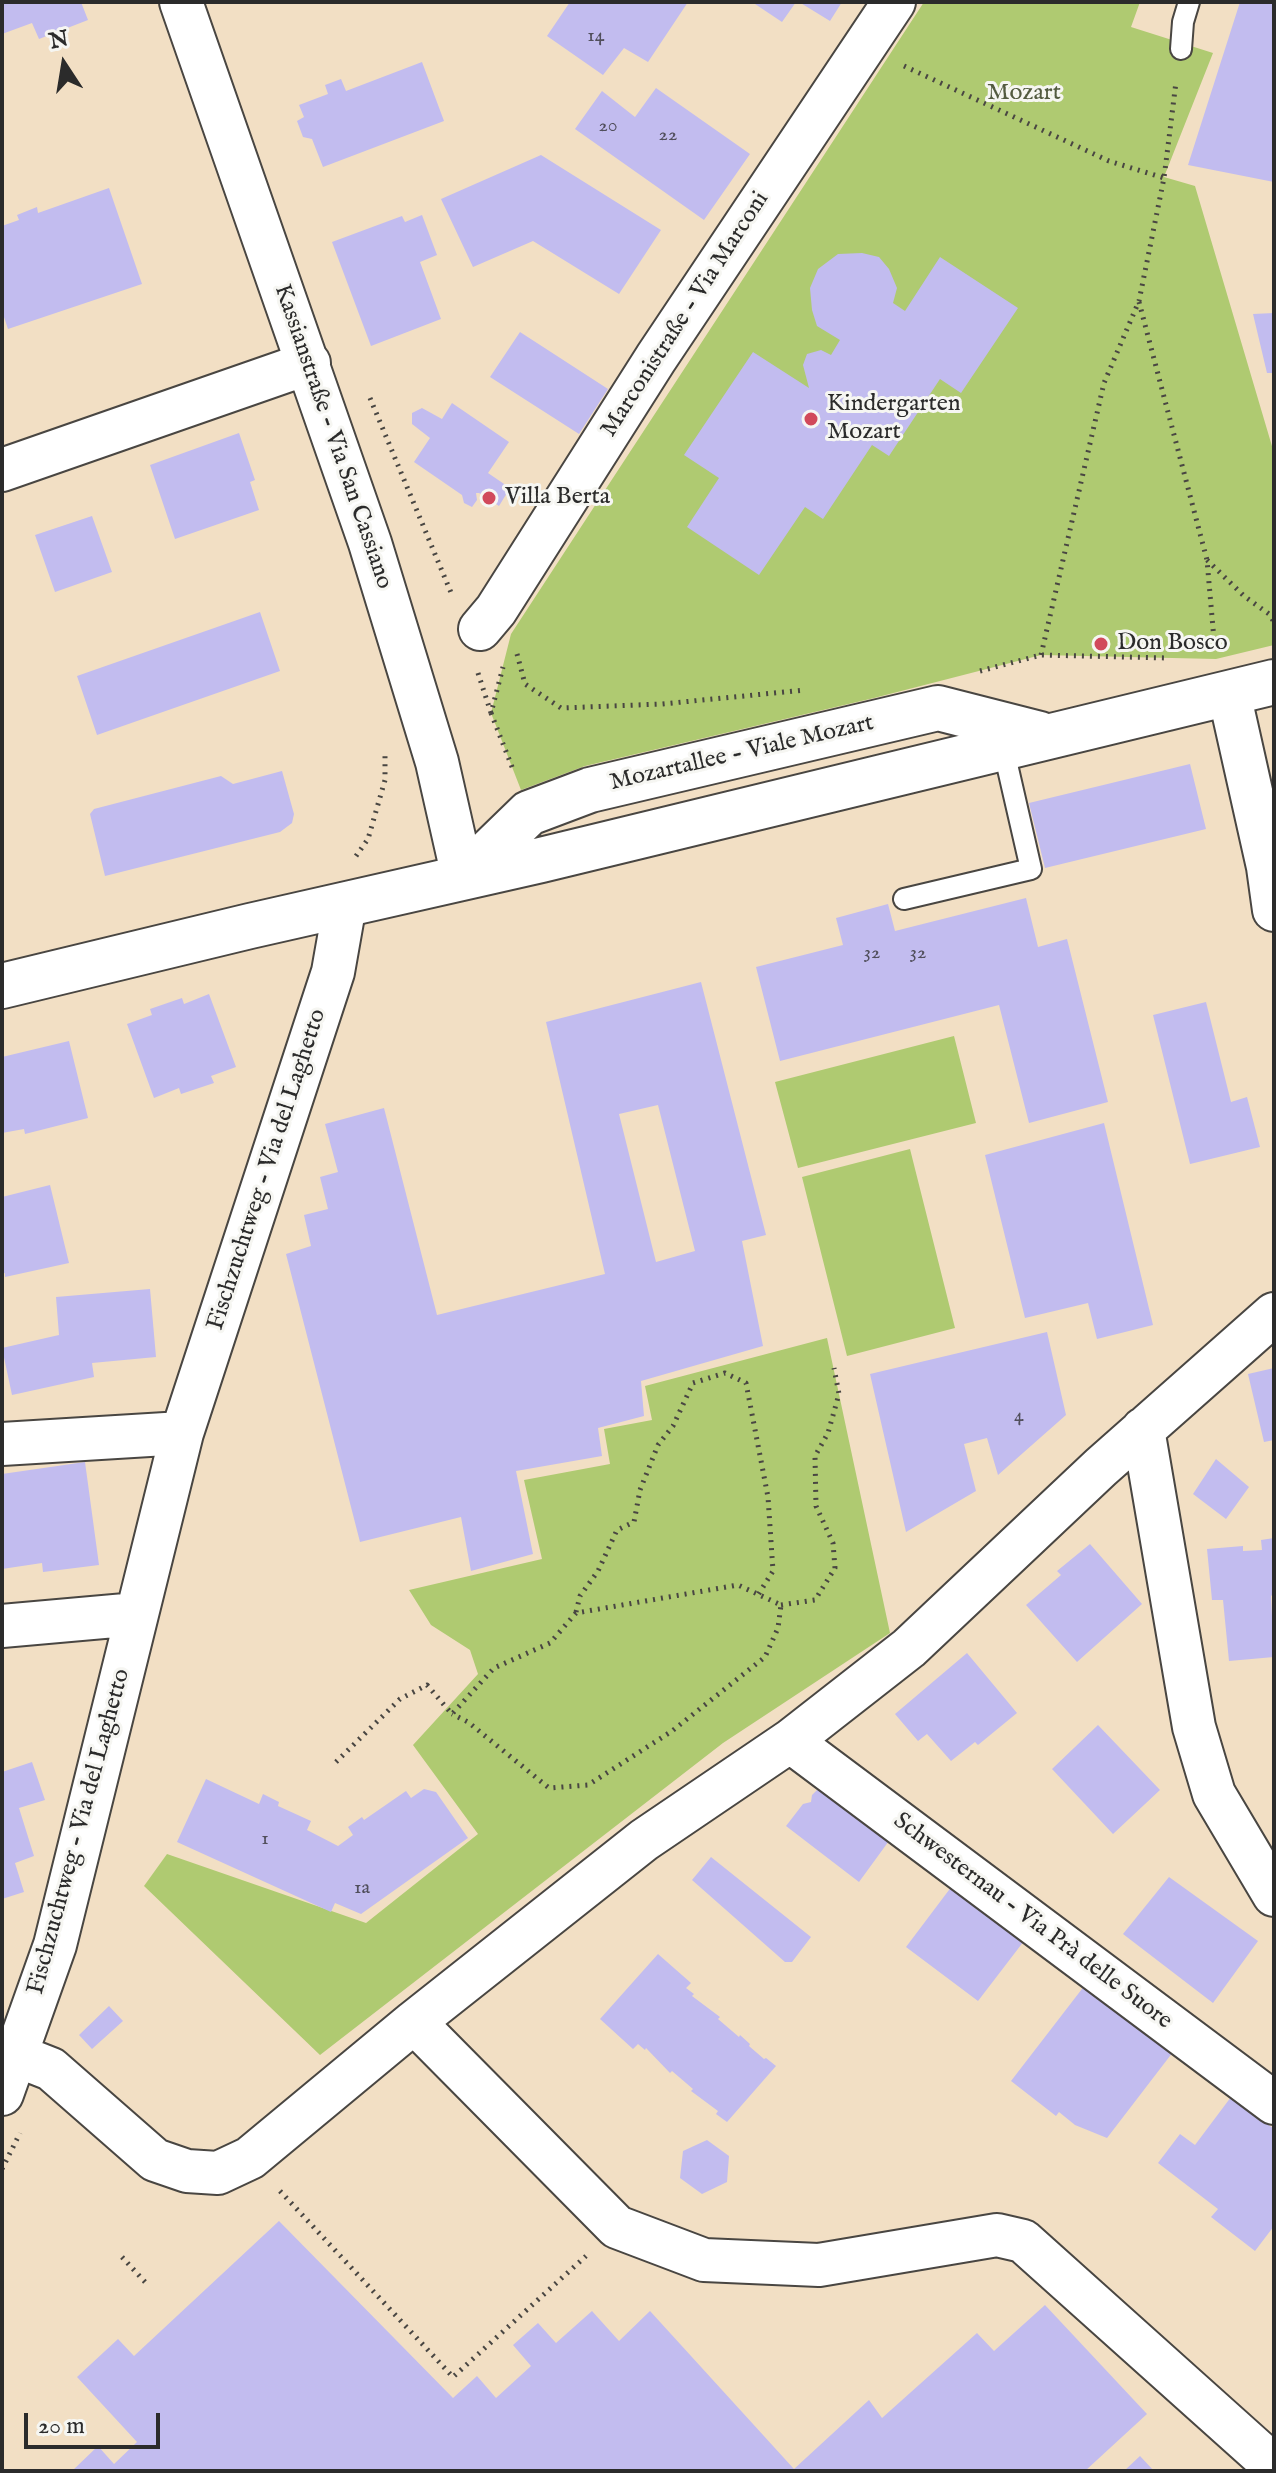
<!DOCTYPE html>
<html>
<head>
<meta charset="utf-8">
<style>
  body { margin:0 }
  #map { position:relative; width:1276px; height:2473px; overflow:hidden; background:#f2dfc4; font-family:"IM FELL English",serif }
  canvas { display:block }
  .frame { position:absolute; inset:0; border:4px solid #2b2b2b; pointer-events:none }
  .north { position:absolute; left:24px; top:24px; width:80px; height:80px; -webkit-text-stroke:6px #f6f6f2; paint-order:stroke; rotate:348deg; font-size:22px; font-weight:700; line-height:32px; text-align:center; color:#2b2b2b }
  .north::after { content:''; display:block; margin:auto; width:28px; height:36px; background:#2b2b2b; clip-path:polygon(50% 0,100% 100%,50% 72%,0 100%) }
  .scale { position:absolute; left:24px; top:2413px; width:136px; height:36px; box-sizing:border-box; border:4px solid #2b2b2b; border-top:0; padding-left:10px; font-size:24px; line-height:28px; white-space:nowrap; color:#2b2b2b; -webkit-text-stroke:6px #f6f6f2; paint-order:stroke }
</style>
</head>
<body>
<div id="map">
<canvas width="1276" height="2473"></canvas>
<div class="frame"></div>
<div class="north">N</div>
<div class="scale">20 m</div>
</div>
<script>
const ctx = document.querySelector('canvas').getContext('2d');
ctx.lineJoin = 'round';
function fillPath(path, color) {
  ctx.fillStyle = color;
  ctx.fill(path, 'evenodd');
}
function toPath(rows) {
  const path = new Path2D();
  for (const r of rows) {
    path.moveTo(r[0], r[1]);
    for (let i = 2; i < r.length; i += 2) path.lineTo(r[i], r[i + 1]);
  }
  return path;
}
function stroke(path, color, width, dash) {
  ctx.strokeStyle = color;
  ctx.lineWidth = width;
  ctx.lineCap = dash ? 'butt' : 'round';
  ctx.setLineDash(dash || []);
  ctx.stroke(path);
}
function write(font, color, halo, rows, align = 'center') {
  ctx.font = font + ' "IM FELL English",serif';
  ctx.lineWidth = 6;
  ctx.setLineDash([]);
  ctx.textBaseline = 'middle';
  ctx.strokeStyle = halo;
  ctx.fillStyle = color;
  for (const [text, x, y, turn = 0] of rows) {
    ctx.save();
    ctx.translate(x, y);
    ctx.rotate((+turn || 0) * Math.PI / 180);
    ctx.textAlign = isNaN(turn) ? turn : align;
    if (halo) ctx.strokeText(text, 0, 0);
    ctx.fillText(text, 0, 0);
    ctx.restore();
  }
}
fillPath(toPath([
  [924,2,1140,2,1131,27,1213,53,1164,177,1195,186,1274,453,1274,645,1216,659,1041,655,874,698,585,766,521,790,491,713,511,634],
  [954,1036,976,1123,798,1168,775,1082],
  [910,1149,955,1328,847,1356,802,1177],
  [827,1338,890,1633,723,1743,320,2055,144,1886,167,1854,366,1923,478,1834,413,1745,478,1674,470,1650,431,1625,409,1590,542,1559,524,1480,610,1464,604,1429,652,1420,645,1386]
]), '#afca71');
fillPath(toPath([
  [2,2,81,2,88,20,39,39,32,23,2,34],
  [570,2,688,2,648,62,624,48,603,75,547,36],
  [752,2,796,2,782,22],
  [799,2,842,2,830,21],
  [1240,2,1274,2,1274,182,1188,165],
  [422,62,444,121,323,167,312,139,303,137,297,121,304,117,299,105,328,94,325,85,341,79,346,91],
  [656,88,750,154,704,220,575,129,602,91,635,117],
  [541,155,661,230,619,294,533,241,473,267,441,199],
  [109,188,142,284,8,329,2,311,2,226,19,220,17,215,37,207,38,213],
  [422,215,437,255,420,262,441,319,371,346,332,242,402,216,405,222],
  [862,253,879,257,889,269,897,288,893,303,905,311,940,257,1018,308,961,393,940,379,889,456,872,445,823,519,805,507,759,575,687,527,719,478,684,455,753,352,809,388,803,365,807,354,821,350,831,355,840,340,817,326,812,310,810,288,818,269,838,254],
  [1274,313,1274,373,1267,373,1253,314],
  [520,332,608,389,579,434,490,377],
  [452,403,509,442,488,473,510,488,499,506,479,493,476,493,477,500,472,507,464,503,462,495,414,462,430,438,412,424,412,413,422,408,442,419],
  [239,433,255,480,250,482,259,510,175,539,150,465],
  [92,516,112,572,55,592,35,535],
  [260,612,280,671,97,735,77,676],
  [1190,764,1206,829,1045,868,1029,803],
  [282,771,294,814,292,823,280,832,105,876,90,814,94,809,221,776,233,784],
  [1026,898,1038,947,1067,939,1108,1102,1029,1123,999,1005,780,1061,756,967,843,945,836,918,888,904,895,931],
  [701,982,766,1235,742,1241,763,1346,641,1381,644,1416,598,1428,602,1456,516,1471,533,1554,471,1571,461,1517,360,1542,286,1254,311,1246,304,1215,328,1209,320,1177,338,1172,325,1124,384,1108,437,1315,605,1274,546,1022],
  [658,1105,695,1251,656,1262,619,1114],
  [209,994,236,1067,211,1076,214,1083,181,1094,179,1088,154,1098,127,1024,152,1015,150,1009,182,998,184,1004],
  [1206,1002,1231,1102,1247,1097,1260,1147,1190,1164,1153,1015],
  [69,1041,88,1118,25,1134,24,1129,2,1133,2,1057],
  [1104,1123,1153,1325,1097,1339,1088,1303,1025,1318,985,1155],
  [50,1185,69,1263,5,1277,5,1273,2,1274,2,1197],
  [150,1289,156,1357,92,1363,94,1377,12,1395,2,1348,59,1335,56,1297],
  [1047,1332,1066,1415,998,1475,987,1438,964,1444,976,1491,906,1532,870,1374],
  [1274,1368,1274,1440,1264,1442,1248,1374],
  [1216,1459,1249,1487,1226,1519,1193,1494],
  [85,1462,99,1565,43,1572,42,1563,2,1569,2,1474],
  [1274,1538,1274,1593,1271,1596,1274,1657,1229,1661,1223,1600,1212,1600,1207,1549,1243,1546,1243,1551,1262,1550,1261,1540],
  [1090,1544,1142,1604,1077,1662,1026,1605,1061,1575,1057,1571],
  [967,1653,1017,1713,978,1745,975,1742,951,1761,927,1734,918,1741,895,1714],
  [1098,1725,1160,1790,1113,1834,1052,1769],
  [32,1762,45,1800,19,1808,34,1856,15,1863,24,1892,2,1899,2,1772],
  [206,1779,259,1804,263,1794,279,1802,278,1806,311,1821,307,1830,338,1846,353,1835,348,1827,362,1817,364,1820,406,1791,411,1798,424,1789,436,1792,468,1838,361,1914,335,1903,331,1912,177,1842],
  [819,1788,894,1834,859,1882,786,1826,803,1804,811,1802,812,1795],
  [711,1857,811,1937,792,1962,785,1962,692,1880],
  [1169,1877,1258,1941,1213,2003,1123,1934],
  [952,1886,1024,1941,978,2001,906,1947],
  [658,1954,691,1983,686,1988,694,1994,692,1996,720,2017,718,2019,739,2037,740,2035,750,2044,749,2046,764,2059,766,2058,776,2066,727,2122,716,2114,718,2111,691,2091,693,2089,672,2071,670,2073,646,2048,645,2050,638,2044,633,2049,600,2019],
  [1085,1985,1173,2052,1107,2138,1075,2125,1059,2112,1056,2116,1011,2081],
  [109,2006,123,2021,92,2049,79,2035],
  [1231,2097,1274,2129,1274,2226,1255,2251,1211,2217,1218,2209,1158,2163,1180,2134,1195,2145],
  [707,2140,729,2156,727,2182,702,2194,680,2178,683,2151],
  [279,2221,453,2398,477,2376,496,2398,531,2366,513,2345,538,2323,556,2343,592,2311,619,2341,650,2311,794,2469,869,2400,882,2418,977,2333,994,2351,1045,2305,1147,2414,1085,2471,72,2471,98,2446,114,2464,137,2442,77,2377,118,2339,134,2356],
  [1140,2456,1154,2471,1124,2471]
]), '#c2bcef');
const service = toPath([
  [1181,49,1183,22,1189,2],
  [904,899,1031,869,1003,747]
]);
const minor = toPath([
  [181,2,370,543,437,762,463,877],
  [2,470,309,363],
  [480,629,496,610,656,358,894,2],
  [1229,693,1268,867,1274,910],
  [1143,1429,1194,1727,1214,1794,1274,1895],
  [2,1444,182,1433],
  [2,1626,137,1614],
  [790,1741,1274,2103],
  [414,2022,644,1840,790,1741,909,1648,1101,1467,1274,1314],
  [18,2056,51,2069,155,2160,187,2171,218,2173,250,2158,414,2022,617,2227,704,2260,819,2265,997,2235,1023,2241,1274,2466],
  [2,2094,55,1945,182,1433,333,972,345,904]
]);
const tertiary = toPath([
  [463,877,529,813,590,790,938,708,1040,734],
  [2,986,250,926,541,860,1274,682]
]);
stroke(service, '#494642', 24);
stroke(minor, '#494642', 46);
stroke(tertiary, '#494642', 48);
stroke(toPath([
  [904,66,1109,161,1164,178],
  [1139,302,1207,560,1215,651],
  [370,398,452,595],
  [1207,560,1244,596,1269,614,1274,622],
  [517,654,525,684,561,708,662,704,805,690],
  [1041,655,1104,383,1139,301,1164,178,1176,82],
  [980,671,1041,655,1168,658],
  [478,673,491,713,503,667],
  [491,713,514,772],
  [356,856,368,839,385,780,385,752],
  [781,1605,815,1600,835,1568,833,1543,816,1506,815,1456,828,1433,839,1394,834,1368],
  [576,1612,580,1596,598,1571,617,1530,634,1522,640,1490,658,1445,673,1426,693,1383,725,1373,746,1383,768,1497,773,1571,758,1595],
  [336,1762,400,1699,427,1685,452,1714,494,1668,550,1643,576,1613,738,1585,781,1605,778,1628,765,1657,672,1731,588,1785,549,1788,468,1722,452,1714],
  [2,2169,20,2133],
  [280,2191,453,2377,586,2256],
  [122,2257,145,2282]
]), '#494642', 5, [2, 6]);
stroke(service, '#fff', 20);
stroke(minor, '#fff', 42);
stroke(tertiary, '#fff', 44);
for (const [x, y, r, color] of [
  [811,419,8,"#d1495b"],
  [489,498,8,"#d1495b"],
  [1101,644,8,"#d1495b"]
]) {
  const dot = new Path2D();
  dot.arc(x, y, r, 0, 2 * Math.PI);
  ctx.fillStyle = color;
  ctx.fill(dot);
  stroke(dot, '#f6f6f2', 3);
}
write('20px', '#514f5c', null, [
  ["14",596,37],
  ["20",608,127],
  ["22",668,136],
  ["32",872,954],
  ["32",918,954],
  ["4",1019,1417],
  ["1",265,1840],
  ["1a",362,1889]
]);
write('24px', '#535b40', '#f6f6f2', [
  ["Mozart",1024,94]
]);
write('24px', '#2b2b2b', '#f6f6f2', [
  ["Marconistraße - Via Marconi",686,315,-57],
  ["Kassianstraße - Via San Cassiano",332,437,71],
  ["Mozartallee - Viale Mozart",742,754,-13],
  ["Fischzuchtweg - Via del Laghetto",268,1170,-72],
  ["Fischzuchtweg - Via del Laghetto",80,1832,-75],
  ["Schwesternau - Via Prà delle Suore",1032,1922,37]
]);
write('24px', '#2b2b2b', '#f6f6f2', [
  ["Kindergarten",827,405],
  ["Mozart",827,433],
  ["Villa Berta",505,498],
  ["Don Bosco",1117,644]
], 'left');
</script>
</body>
</html>
